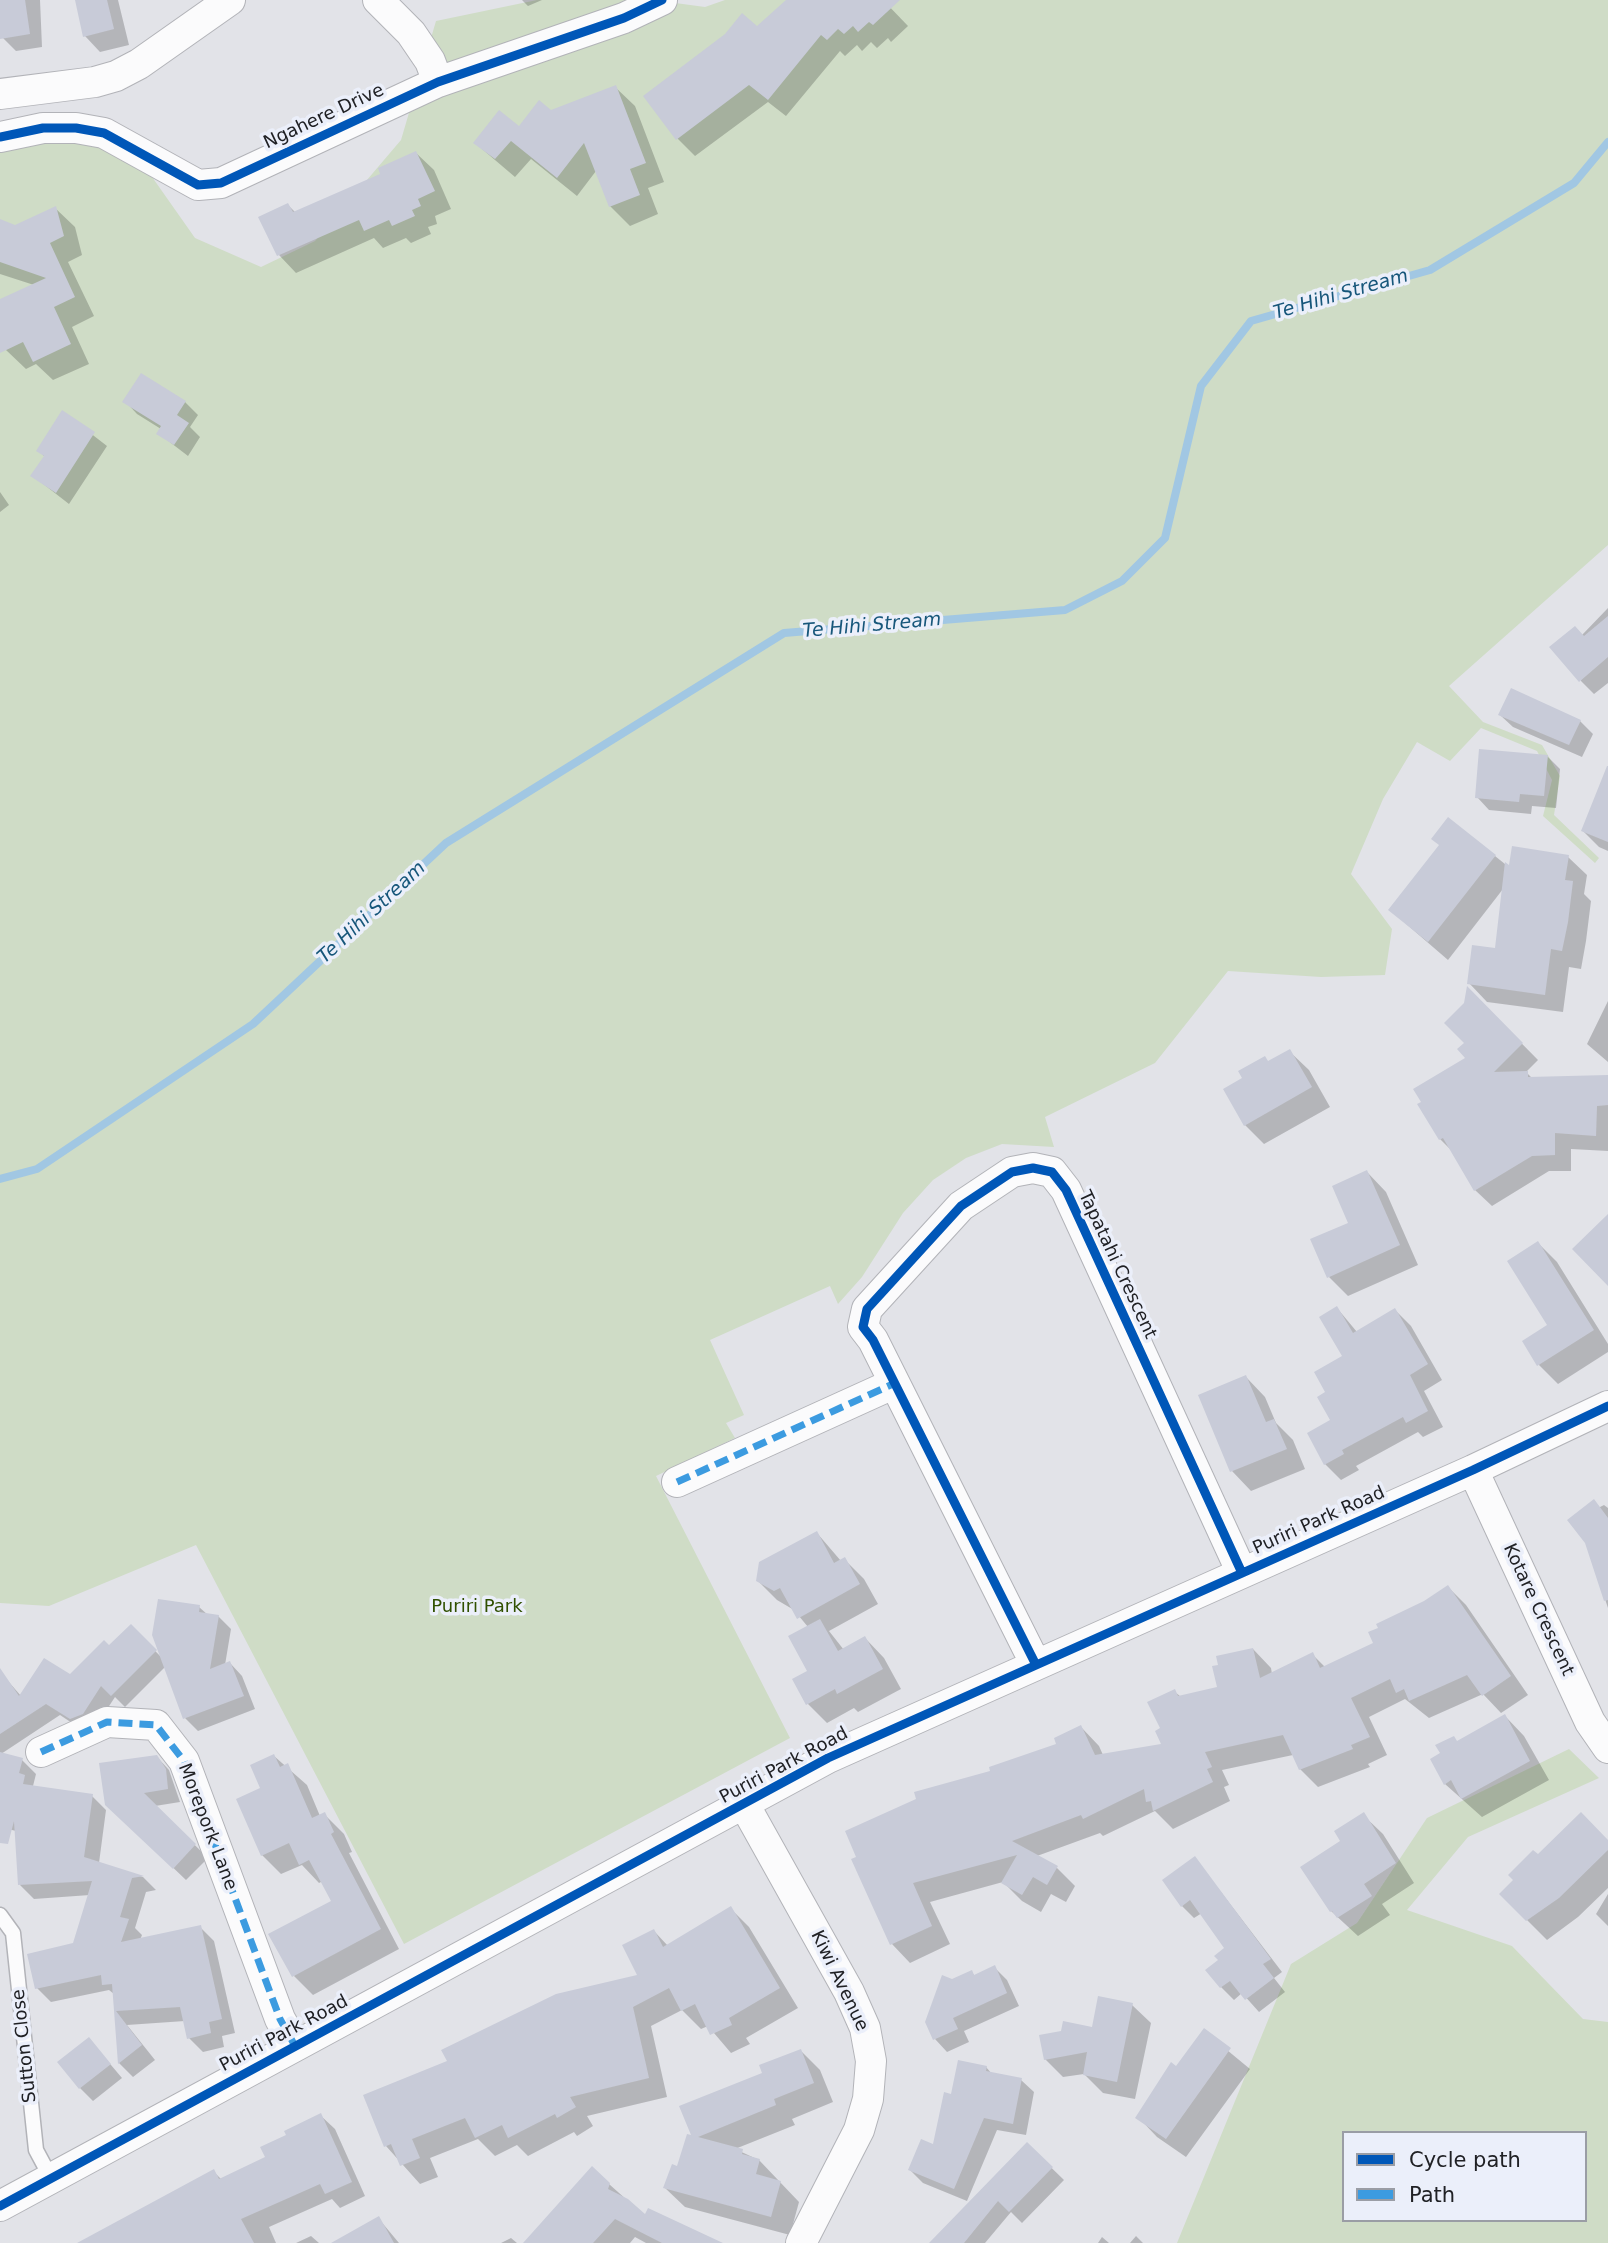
<!DOCTYPE html>
<html>
<head>
<meta charset="utf-8">
<style>
  body { margin:0 }
  #map { position:relative; width:1608px; height:2243px; overflow:hidden; background:#e2e3e8; font-family:"DejaVu Sans",sans-serif }
  canvas { display:block }
  .legend { position:absolute; left:1342px; top:2131px; width:245px; height:91px; box-sizing:border-box; background:#ebeffa; border:2px solid #9a9da5; margin:0; padding:9px 12px; list-style:none; font-size:21px; color:#202125 }
  .legend li { display:flex; align-items:center; gap:14px; height:35px }
  .legend b { width:35px; border:2px solid #9a9da5 }
</style>
</head>
<body>
<div id="map">
<canvas width="1608" height="2243"></canvas>
<ul class="legend">
<li><b style="height:9px;background:#0057b8"></b>Cycle path</li>
<li><b style="height:9px;background:#3c9be0"></b>Path</li>
</ul>
</div>
<script>
const ctx = document.querySelector('canvas').getContext('2d');
ctx.lineJoin = 'round';
function fillPath(path, color) {
  ctx.fillStyle = color;
  ctx.fill(path, 'evenodd');
}
function toPath(rows) {
  const path = new Path2D();
  for (const r of rows) {
    path.moveTo(r[0], r[1]);
    for (let i = 2; i < r.length; i += 2) path.lineTo(r[i], r[i + 1]);
  }
  return path;
}
function stroke(path, color, width, dash) {
  ctx.strokeStyle = color;
  ctx.lineWidth = width;
  ctx.lineCap = dash ? 'butt' : 'round';
  ctx.setLineDash(dash || []);
  ctx.stroke(path);
}
function write(font, color, halo, rows, align = 'center') {
  ctx.font = font + ' "DejaVu Sans",sans-serif';
  ctx.lineWidth = 7;
  ctx.setLineDash([]);
  ctx.textBaseline = 'middle';
  ctx.strokeStyle = halo;
  ctx.fillStyle = color;
  for (const [text, x, y, turn = 0] of rows) {
    ctx.save();
    ctx.translate(x, y);
    ctx.rotate((+turn || 0) * Math.PI / 180);
    ctx.textAlign = isNaN(turn) ? turn : align;
    if (halo) ctx.strokeText(text, 0, 0);
    ctx.fillText(text, 0, 0);
    ctx.restore();
  }
}
fillPath(toPath([
  [537,0,653,0,705,7,725,0,1608,0,1608,545,1449,686,1483,722,1542,745,1560,776,1554,815,1599,858,1595,863,1543,816,1552,780,1537,751,1481,728,1450,761,1417,742,1383,799,1351,874,1392,929,1385,975,1321,977,1228,971,1155,1063,1045,1117,1054,1147,1002,1144,966,1158,933,1180,903,1213,862,1277,838,1304,830,1286,710,1340,744,1415,726,1423,735,1438,656,1476,790,1738,404,1944,196,1545,49,1606,0,1603,0,127,58,129,138,157,195,238,261,267,315,241,401,140,436,21],
  [1569,1749,1599,1778,1468,1837,1407,1910,1512,1946,1583,2019,1608,2022,1608,2243,1177,2243,1291,1964,1357,1923,1427,1818],
  [1344,2133,1585,2133,1585,2220,1344,2220]
]), '#cfdcc6');
fillPath(toPath([
  [0,0,40,0,42,47,16,51,3,38],
  [76,0,118,0,129,45,100,52,85,36],
  [522,0,542,0,528,6],
  [789,0,883,0,908,26,891,42,888,38,877,48,871,42,862,51,857,45,845,56,840,51,786,116,768,102,695,156,677,138,757,28],
  [615,87,635,106,664,182,648,188,658,214,630,226,610,206,596,171,577,196,531,159,515,177,475,143,519,128],
  [416,153,434,170,451,209,435,216,437,224,428,227,431,234,411,243,406,238,383,248,374,238,296,273,279,255,288,205,296,213,382,174],
  [55,208,75,227,82,255,68,262,94,316,72,327,89,364,53,380,36,364,26,369,6,350,0,336,0,301,34,285,0,274,0,221,15,227],
  [141,375,185,402,198,415,190,427,200,437,188,456,158,433,161,429,137,414,125,401],
  [63,412,107,446,69,504,33,476,45,457,38,450],
  [0,492,9,505,0,512],
  [1608,608,1608,683,1594,694,1581,681,1582,635],
  [1512,690,1580,721,1593,734,1582,757,1513,727,1500,715],
  [1547,756,1560,769,1556,808,1532,806,1531,814,1489,810,1477,797],
  [1608,769,1608,851,1599,847,1583,831],
  [1495,856,1510,868,1568,857,1587,875,1584,894,1591,901,1586,941,1581,969,1569,967,1563,1012,1487,1002,1469,983,1496,949,1503,889,1448,960,1390,910],
  [1468,989,1538,1060,1526,1072,1532,1078,1608,1077,1608,1151,1571,1149,1571,1171,1549,1171,1492,1206,1475,1190,1452,1151,1440,1139,1468,1058],
  [1608,1001,1608,1062,1587,1044],
  [1289,1051,1309,1070,1330,1107,1264,1144,1245,1125,1269,1062],
  [1367,1172,1386,1192,1418,1265,1348,1296,1329,1277],
  [1538,1243,1557,1262,1608,1344,1608,1352,1558,1384,1539,1365,1550,1326],
  [1337,1308,1357,1332,1395,1310,1411,1326,1442,1380,1424,1391,1443,1427,1423,1437,1418,1432,1356,1466,1359,1470,1341,1480,1325,1464,1332,1421,1327,1392,1345,1356],
  [1246,1377,1265,1397,1276,1423,1293,1440,1305,1469,1251,1491,1232,1471,1201,1396],
  [1604,1505,1608,1508,1608,1608,1586,1542,1600,1507],
  [817,1533,841,1561,845,1560,864,1579,878,1604,829,1631,844,1650,865,1638,884,1658,901,1689,858,1712,854,1708,827,1723,807,1703,808,1627,794,1610,777,1600,758,1581],
  [1448,1587,1466,1605,1528,1695,1501,1713,1483,1694,1429,1718,1405,1699,1369,1717,1387,1755,1368,1764,1370,1767,1318,1787,1300,1769,1293,1755,1222,1770,1229,1785,1224,1787,1230,1801,1173,1829,1155,1811,1103,1836,1100,1833,1037,1856,1056,1867,1075,1886,1066,1902,1051,1894,1041,1912,1022,1901,1003,1882,930,1902,950,1944,910,1963,892,1944,854,1860,992,1772,1059,1745,1081,1727,1099,1746,1103,1755,1163,1745,1162,1729,1174,1691,1181,1697,1219,1688,1253,1649,1271,1668,1272,1674,1312,1654,1326,1668,1375,1644],
  [199,1607,208,1615,218,1616,231,1629,225,1665,230,1663,242,1676,255,1709,198,1731,185,1718,165,1667,125,1707,115,1697,96,1726,84,1731,60,1715,1,1754,22,1760,36,1774,33,1786,92,1796,106,1810,99,1863,143,1877,156,1890,146,1892,135,1928,142,1935,140,1940,200,1927,214,1941,235,2033,222,2036,224,2047,203,2052,189,2038,185,2021,127,2025,155,2060,133,2077,119,2063,114,1994,109,1990,51,2002,37,1988,75,1944,90,1895,34,1899,20,1885,16,1831,0,1827,0,1686,8,1681,21,1696,70,1676,109,1648,131,1626,162,1658],
  [1505,1716,1524,1736,1549,1780,1482,1817,1445,1784,1458,1742],
  [274,1756,307,1785,320,1816,324,1814,344,1834,352,1852,349,1853,399,1949,313,1995,294,1976,333,1901,323,1881,319,1883,302,1865,281,1874,262,1855,263,1789],
  [157,1757,169,1770,180,1802,155,1806,208,1858,186,1880,120,1817],
  [1363,1815,1383,1834,1414,1883,1382,1904,1390,1915,1358,1936,1331,1911,1342,1841],
  [1608,1842,1608,1888,1578,1917,1547,1940,1501,1894,1538,1857],
  [1195,1858,1282,1972,1274,1978,1285,1992,1259,2012,1242,1993,1234,2000,1221,1987,1220,1960,1226,1948,1202,1913,1194,1918,1182,1906],
  [1608,1894,1608,1926,1596,1914],
  [730,1908,749,1927,798,2008,746,2038,750,2044,731,2053,708,2026,701,2029,682,2010,651,2026,667,2097,587,2116,593,2126,577,2136,574,2132,528,2156,517,2145,495,2156,478,2139,430,2158,438,2177,420,2184,386,2146,449,2062,640,1976,654,1931,668,1946],
  [994,1967,1007,1980,1019,2006,964,2031,969,2042,947,2052,935,2039,952,1981,971,1972,975,1976],
  [1132,2005,1151,2023,1135,2099,1103,2093,1084,2074,1063,2077,1045,2059],
  [1204,2031,1250,2069,1186,2157,1157,2137,1138,2117],
  [89,2039,122,2078,93,2101,80,2088],
  [801,2051,820,2070,833,2102,792,2119,795,2125,735,2149,759,2160,799,2202,790,2235,685,2207,665,2188,694,2138,765,2074],
  [986,2067,992,2074,1021,2080,1034,2092,1026,2135,997,2130,967,2201,923,2183,910,2170,935,2147,953,2096],
  [320,2115,335,2129,365,2196,340,2208,332,2199,269,2227,276,2243,81,2243,213,2171,221,2179,267,2158,288,2136],
  [1027,2144,1064,2180,1022,2223,1011,2212,985,2243,931,2243],
  [609,2184,646,2217,718,2243,646,2243,635,2237,630,2243,558,2243],
  [379,2219,399,2243,335,2243],
  [311,2236,319,2243,296,2243],
  [1136,2236,1143,2243,1130,2243],
  [1102,2237,1109,2243,1098,2243],
  [511,2238,517,2243,501,2243]
]), '#0003');
stroke(toPath([
  [0,1179,37,1169,253,1024,446,843,784,633,1065,610,1122,581,1165,538,1201,386,1251,321,1430,270,1574,183,1608,142]
]), '#a1c7e3', 8);
fillPath(toPath([
  [0,0,25,0,30,34,0,39],
  [75,0,107,0,114,29,83,37],
  [786,0,900,0,873,25,869,22,858,32,853,26,844,34,838,29,827,40,821,35,768,100,749,85,676,140,643,96,725,34,742,13,757,26],
  [616,85,646,163,630,169,640,195,609,207,584,143,557,178,511,141,495,159,473,143,499,110,519,126,539,100,551,110],
  [416,151,435,191,418,199,421,206,412,210,415,216,392,226,389,220,364,231,359,220,277,256,258,217,288,203,293,212,380,174,378,168],
  [56,206,64,236,50,243,75,297,54,307,71,344,33,362,23,342,0,353,0,299,46,278,0,262,0,219,15,225],
  [141,373,186,401,177,415,189,423,174,445,156,434,161,426,122,402],
  [62,410,95,432,56,493,30,476,44,456,36,451],
  [1608,616,1608,657,1579,682,1549,647,1575,626,1584,636],
  [1511,688,1581,720,1569,745,1498,715],
  [1479,749,1548,755,1544,796,1520,794,1519,802,1475,798],
  [1607,766,1608,766,1608,842,1581,831],
  [1448,817,1496,855,1428,942,1388,910,1439,845,1431,839],
  [1512,846,1569,855,1565,880,1573,881,1568,922,1562,951,1551,949,1545,995,1467,984,1472,945,1495,948,1505,862,1509,865],
  [1467,986,1523,1043,1494,1072,1528,1071,1528,1077,1608,1075,1608,1105,1597,1106,1596,1136,1555,1133,1555,1155,1532,1156,1474,1191,1443,1138,1439,1140,1417,1104,1421,1102,1413,1089,1465,1058,1457,1049,1464,1043,1444,1023,1464,1003],
  [1290,1049,1312,1087,1244,1126,1223,1089,1242,1078,1238,1071,1265,1056,1268,1061],
  [1367,1170,1400,1245,1327,1278,1310,1239,1348,1223,1332,1186],
  [1608,1214,1608,1286,1572,1249],
  [1538,1241,1594,1330,1537,1366,1522,1341,1547,1325,1507,1261],
  [1337,1306,1353,1333,1395,1308,1428,1364,1410,1375,1428,1411,1406,1423,1403,1417,1342,1450,1344,1454,1324,1465,1307,1433,1330,1420,1317,1397,1325,1392,1314,1372,1342,1356,1319,1317],
  [1246,1375,1266,1422,1274,1419,1287,1449,1230,1472,1198,1395],
  [1594,1499,1608,1518,1608,1600,1604,1601,1585,1543,1567,1520],
  [817,1531,834,1563,845,1557,860,1584,797,1619,780,1588,774,1591,756,1581,759,1562],
  [1448,1585,1511,1676,1482,1696,1467,1675,1409,1701,1404,1689,1396,1693,1390,1679,1351,1698,1370,1737,1351,1745,1353,1749,1299,1770,1283,1735,1205,1752,1212,1767,1207,1769,1213,1782,1153,1811,1151,1801,1146,1802,1144,1789,1083,1819,1081,1815,1012,1841,1058,1866,1047,1885,1033,1877,1022,1895,1001,1883,1017,1855,913,1883,932,1926,890,1945,851,1859,856,1857,845,1831,916,1799,914,1792,990,1771,989,1767,1056,1744,1054,1738,1081,1725,1095,1755,1161,1744,1155,1731,1160,1728,1147,1702,1175,1689,1178,1696,1217,1687,1212,1666,1218,1665,1216,1656,1253,1648,1260,1678,1313,1652,1320,1668,1373,1643,1368,1632,1378,1628,1376,1624,1424,1601],
  [158,1599,200,1605,199,1612,219,1615,210,1669,230,1661,244,1696,183,1719,152,1635],
  [820,1619,838,1651,865,1636,883,1669,837,1694,835,1689,806,1705,792,1679,807,1671,788,1636],
  [131,1624,157,1650,111,1696,101,1686,83,1714,70,1719,46,1704,0,1734,0,1668,19,1696,44,1658,70,1674,104,1640,109,1645],
  [1505,1714,1530,1761,1461,1799,1451,1780,1444,1785,1430,1759,1440,1753,1435,1745,1454,1736,1457,1741],
  [0,1752,23,1758,19,1773,25,1775,23,1784,93,1794,84,1857,144,1876,132,1878,120,1917,129,1919,121,1942,201,1925,222,2019,209,2022,211,2033,187,2039,180,2007,116,2011,142,2045,118,2064,112,1984,102,1985,101,1975,35,1989,27,1954,73,1943,92,1881,18,1885,14,1821,8,1844,0,1843],
  [274,1754,280,1767,288,1763,312,1818,325,1812,334,1832,331,1834,381,1929,292,1977,268,1934,331,1901,309,1860,299,1865,289,1843,261,1856,236,1799,260,1788,250,1765],
  [157,1755,166,1769,168,1789,144,1793,196,1844,173,1869,105,1805,99,1763],
  [1364,1812,1396,1863,1364,1884,1372,1896,1337,1918,1332,1911,1330,1912,1300,1867,1340,1841,1334,1831],
  [1581,1812,1608,1840,1608,1850,1559,1898,1526,1921,1499,1894,1513,1880,1508,1875,1533,1850,1538,1854],
  [1195,1856,1271,1959,1263,1964,1274,1978,1245,2000,1230,1981,1220,1988,1205,1970,1218,1960,1214,1956,1224,1948,1190,1900,1181,1907,1162,1880],
  [731,1906,780,1988,729,2018,732,2025,710,2035,695,2004,681,2011,669,1988,633,2007,649,2078,570,2097,576,2107,557,2118,555,2114,508,2138,502,2125,475,2138,465,2118,412,2139,420,2158,400,2166,391,2144,384,2147,363,2095,447,2061,441,2050,556,1994,637,1975,622,1945,654,1929,663,1947],
  [995,1965,1007,1993,953,2018,958,2029,933,2040,925,2022,942,1975,952,1979,972,1970,974,1975],
  [1098,1996,1133,2003,1117,2082,1083,2075,1087,2052,1044,2060,1039,2035,1061,2031,1063,2021,1092,2027],
  [1204,2028,1231,2048,1166,2139,1135,2118,1171,2062,1176,2066],
  [89,2037,111,2064,79,2089,57,2062],
  [801,2049,814,2083,774,2099,776,2105,698,2137,743,2149,742,2154,760,2159,756,2174,781,2181,771,2217,663,2188,672,2164,677,2166,687,2134,691,2135,679,2106,762,2073,759,2065],
  [958,2060,987,2066,986,2071,1022,2078,1013,2124,984,2118,954,2189,908,2170,921,2139,933,2144,944,2092,951,2094],
  [321,2113,352,2182,325,2194,320,2184,241,2219,254,2243,77,2243,214,2169,219,2179,265,2157,260,2147,286,2135,284,2131],
  [1027,2142,1053,2167,1009,2212,998,2201,964,2243,929,2243],
  [592,2166,610,2183,608,2189,628,2199,645,2214,648,2208,723,2243,662,2243,615,2219,593,2243,523,2243],
  [379,2216,394,2243,331,2243]
]), '#c8cbd8');
const service = toPath([
  [0,1915,13,1933,36,2150,51,2178]
]);
const minor = toPath([
  [378,0,411,33,430,61,438,82],
  [0,94,95,82,116,76,139,64,230,0],
  [0,137,43,128,76,128,104,133,198,185,221,183,438,82,624,18,662,0],
  [1473,1470,1590,1722,1608,1748],
  [677,1482,893,1384],
  [1036,1665,873,1340,863,1327,867,1309,961,1206,1012,1172,1033,1168,1052,1172,1066,1190,1242,1573],
  [41,1752,107,1722,156,1725,184,1761,280,2019,295,2046],
  [744,1804,849,1992,865,2028,871,2061,868,2099,859,2130,801,2243],
  [0,2206,828,1758,1473,1470,1608,1406]
]);
stroke(service, '#b2b3b8', 17);
stroke(minor, '#b2b3b8', 32);
stroke(service, '#fbfbfc', 14);
stroke(minor, '#fbfbfc', 30);
stroke(toPath([
  [677,1482,893,1384],
  [41,1752,107,1722,156,1725,184,1761,280,2019,295,2046]
]), '#3c9be0', 7, [14, 7]);
stroke(toPath([
  [0,137,43,128,76,128,104,133,198,185,221,183,438,82,624,18,662,0],
  [1036,1665,873,1340,863,1327,867,1309,961,1206,1012,1172,1033,1168,1052,1172,1066,1190,1242,1573],
  [0,2206,828,1758,1473,1470,1608,1406]
]), '#0057b8', 9);
write('18px', '#202125', '#ebeffa', [
  ["Ngahere Drive",324,117,-25],
  ["Tapatahi Crescent",1117,1265,65],
  ["Puriri Park Road",1319,1521,-24],
  ["Kotare Crescent",1538,1610,65],
  ["Puriri Park Road",784,1766,-28],
  ["Morepork Lane",207,1827,69],
  ["Kiwi Avenue",839,1981,64],
  ["Puriri Park Road",284,2034,-28],
  ["Sutton Close",25,2046,-96]
]);
write('18px', '#305000', '#ebeffa', [
  ["Puriri Park",477,1607]
]);
write('italic 19px', '#16567a', '#ebeffa', [
  ["Te Hihi Stream",1341,295,-16],
  ["Te Hihi Stream",872,626,-5],
  ["Te Hihi Stream",372,913,-43]
]);
</script>
</body>
</html>
